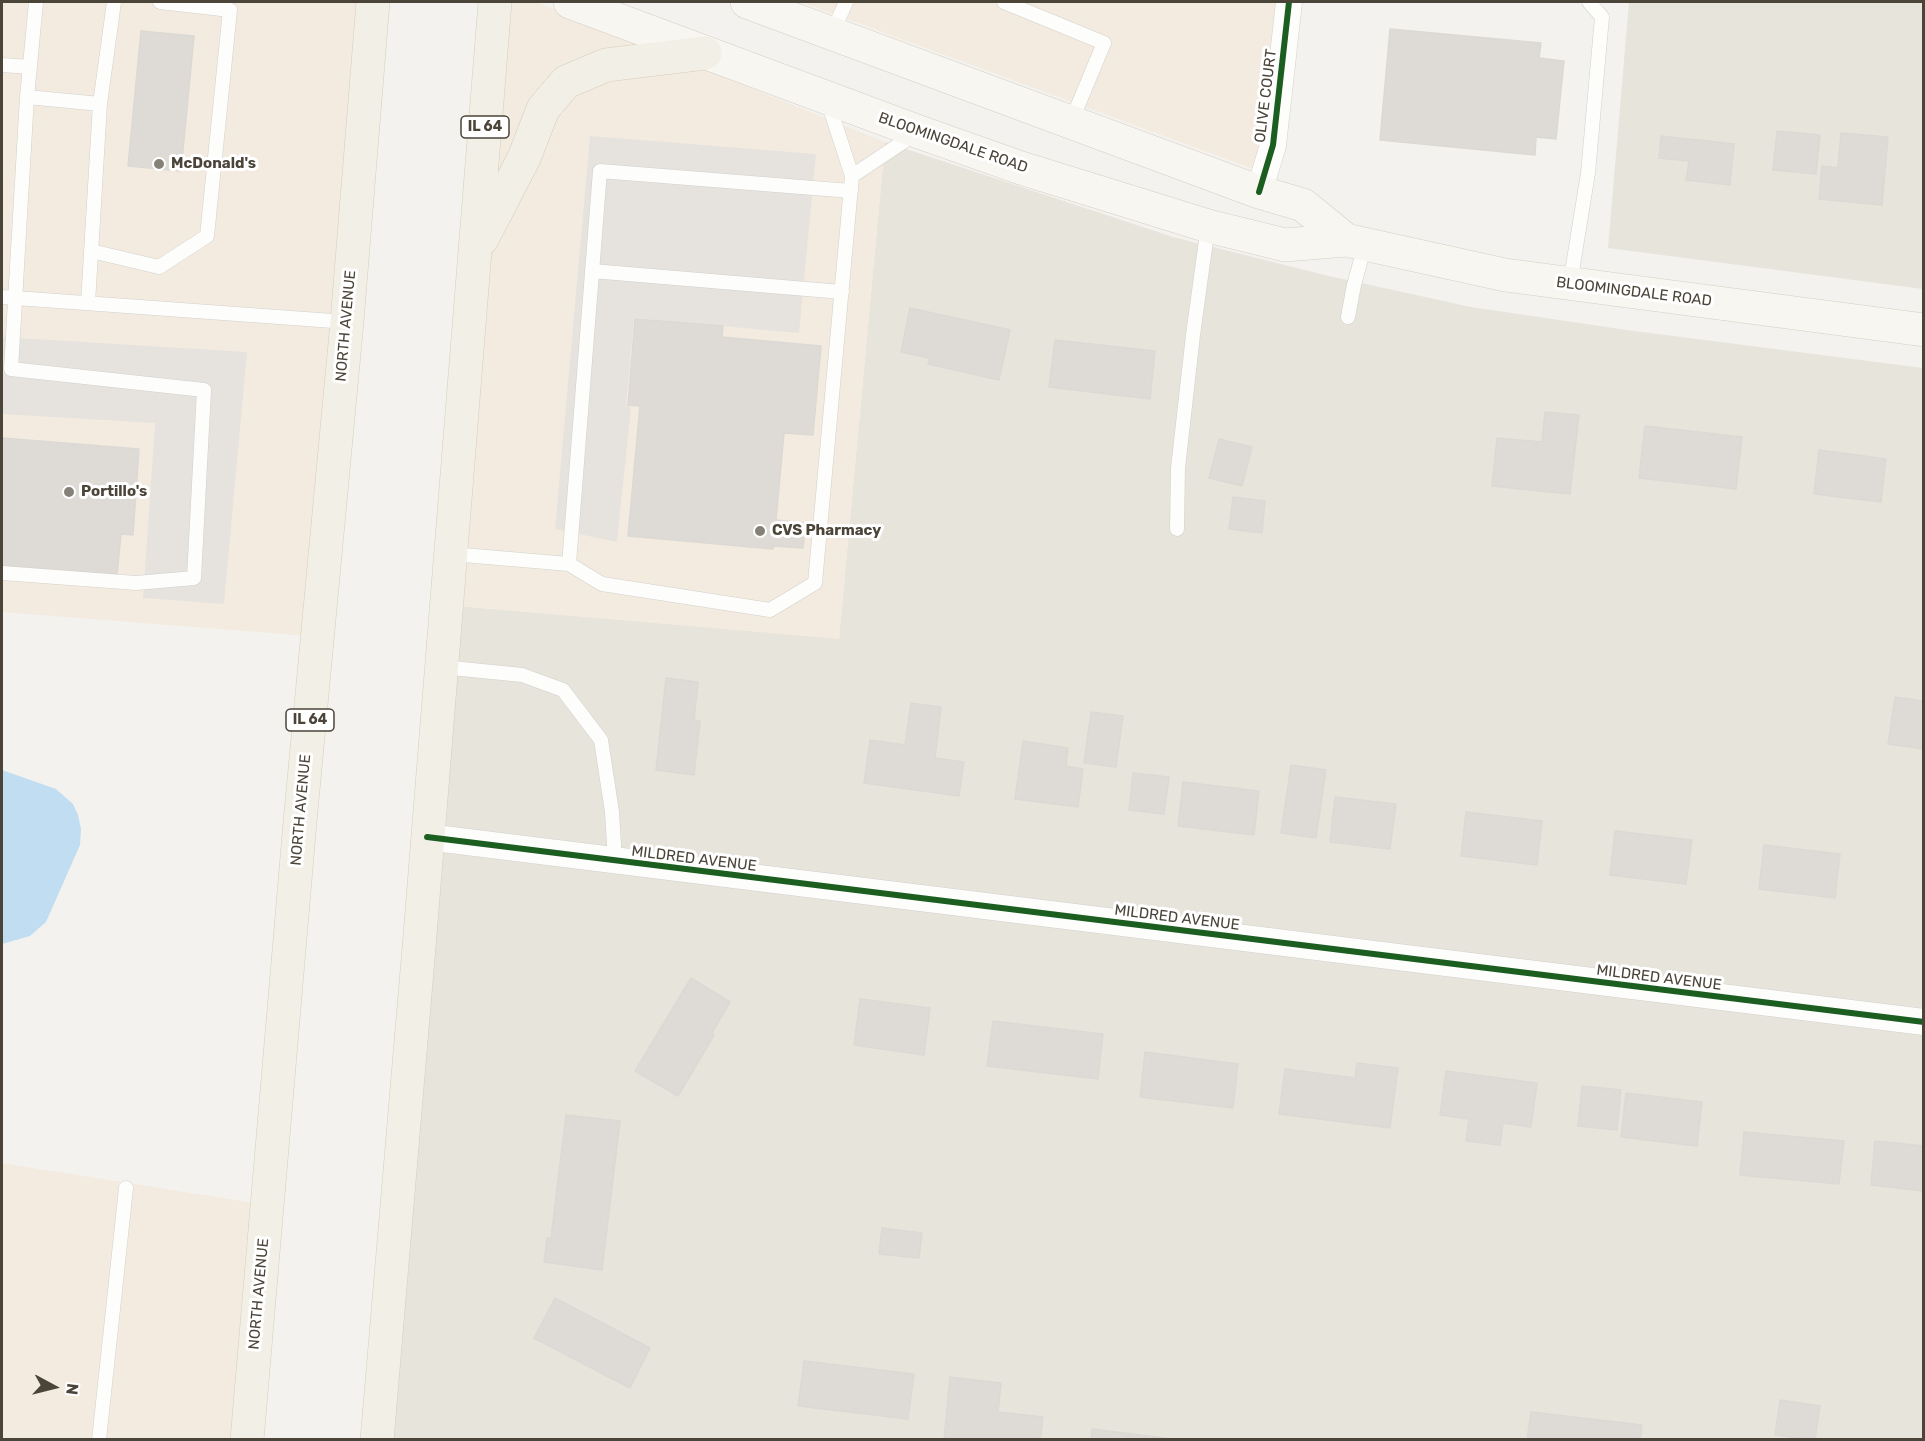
<!DOCTYPE html>
<html>
<head>
<meta charset="utf-8">
<style>
  body { margin:0 }
  #map { position:relative; width:1925px; height:1441px; overflow:hidden; background:#f4f2ee; font-family:Rubik,sans-serif }
  canvas { display:block }
  .frame { position:absolute; inset:0; border:3px solid #4b4439; pointer-events:none }
  .north { position:absolute; left:24px; top:1357px; width:60px; height:60px; -webkit-text-stroke:4px #fff; paint-order:stroke; rotate:97deg; font-size:16px; font-weight:700; line-height:24px; text-align:center; color:#4b4439 }
  .north::after { content:''; display:block; margin:auto; width:21px; height:27px; background:#4b4439; clip-path:polygon(50% 0,100% 100%,50% 72%,0 100%) }
</style>
</head>
<body>
<div id="map">
<canvas width="1925" height="1441"></canvas>
<div class="frame"></div>
<div class="north">N</div>
</div>
<script>
const ctx = document.querySelector('canvas').getContext('2d');
ctx.lineJoin = 'round';
function fillPath(path, color) {
  ctx.fillStyle = color;
  ctx.fill(path, 'evenodd');
}
function toPath(rows) {
  const path = new Path2D();
  for (const r of rows) {
    path.moveTo(r[0], r[1]);
    for (let i = 2; i < r.length; i += 2) path.lineTo(r[i], r[i + 1]);
  }
  return path;
}
function stroke(path, color, width, dash) {
  ctx.strokeStyle = color;
  ctx.lineWidth = width;
  ctx.lineCap = dash ? 'butt' : 'round';
  ctx.setLineDash(dash || []);
  ctx.stroke(path);
}
function write(font, color, halo, rows, align = 'center') {
  ctx.font = font + ' Rubik,sans-serif';
  ctx.lineWidth = 6;
  ctx.setLineDash([]);
  ctx.textBaseline = 'middle';
  ctx.strokeStyle = halo;
  ctx.fillStyle = color;
  for (const [text, x, y, turn = 0] of rows) {
    ctx.save();
    ctx.translate(x, y);
    ctx.rotate((+turn || 0) * Math.PI / 180);
    ctx.textAlign = isNaN(turn) ? turn : align;
    if (halo) ctx.strokeText(text, 0, 0);
    ctx.fillText(text, 0, 0);
    ctx.restore();
  }
}
fillPath(toPath([
  [1629,2,1923,2,1923,289,1608,248],
  [885,142,1173,237,1329,276,1471,307,1627,330,1923,368,1923,1439,392,1440,458,606,839,638]
]), '#e7e4dc');
fillPath(toPath([
  [2,2,363,2,309,636,2,612],
  [506,2,537,2,885,142,839,639,458,606],
  [801,2,1285,2,1279,88,1256,170],
  [2,1163,254,1203,235,1439,2,1439]
]), '#f3ebdf');
fillPath(toPath([
  [590,136,816,154,799,333,634,318,626,405,631,407,617,542,555,529],
  [2,337,247,352,224,604,143,598,155,423,2,414]
]), '#e6e3df');
fillPath(toPath([
  [2,770,56,789,73,804,78,815,81,829,80,845,46,922,30,936,2,944]
]), '#c0ddf1');
const building = toPath([
  [1390,29,1541,43,1539,58,1564,61,1556,139,1536,137,1535,155,1380,140,1390,29],
  [141,31,194,36,181,171,128,166,141,31],
  [1777,131,1820,135,1816,174,1773,170,1777,131],
  [1841,133,1888,137,1882,205,1819,199,1822,166,1838,168,1841,133],
  [1661,136,1734,144,1730,185,1686,180,1689,161,1659,158,1661,136],
  [910,308,1010,330,999,380,928,364,929,358,901,352,910,308],
  [635,319,723,326,722,337,821,346,813,435,784,433,776,520,806,523,803,548,773,546,773,549,628,536,640,406,628,405,635,319],
  [1055,340,1155,351,1150,399,1049,387,1055,340],
  [1545,412,1579,415,1570,494,1492,486,1497,438,1542,442,1545,412],
  [1645,426,1742,437,1736,489,1639,478,1645,426],
  [2,438,139,449,133,535,121,534,117,575,2,565,2,438],
  [1219,439,1252,447,1242,486,1209,478,1219,439],
  [1819,450,1886,459,1881,502,1814,494,1819,450],
  [1233,497,1265,501,1262,533,1229,529,1233,497],
  [666,678,698,682,694,720,700,721,694,775,656,770,666,678],
  [1895,697,1924,701,1924,749,1888,744,1895,697],
  [911,703,941,707,935,758,964,762,959,796,864,783,870,740,905,745,911,703],
  [1091,712,1123,716,1116,767,1084,763,1091,712],
  [1023,741,1068,748,1066,766,1083,769,1078,807,1015,799,1023,741],
  [1291,765,1326,770,1316,838,1281,833,1291,765],
  [1133,773,1169,777,1164,814,1129,810,1133,773],
  [1183,782,1259,791,1254,835,1178,826,1183,782],
  [1335,797,1396,804,1390,849,1330,842,1335,797],
  [1466,812,1542,821,1537,865,1461,856,1466,812],
  [1615,831,1692,840,1686,884,1610,875,1615,831],
  [1764,845,1840,854,1835,898,1759,889,1764,845],
  [691,978,730,1002,712,1033,714,1035,678,1096,635,1071,691,978],
  [860,999,930,1008,924,1055,854,1045,860,999],
  [993,1021,1103,1034,1098,1079,987,1066,993,1021],
  [1145,1052,1238,1064,1233,1108,1140,1097,1145,1052],
  [1357,1063,1398,1068,1390,1128,1279,1114,1285,1069,1355,1078,1357,1063],
  [1446,1071,1537,1083,1531,1127,1503,1123,1500,1145,1466,1141,1469,1119,1440,1115,1446,1071],
  [1582,1086,1621,1090,1617,1130,1578,1126,1582,1086],
  [1626,1093,1702,1102,1697,1146,1621,1137,1626,1093],
  [566,1115,620,1121,602,1270,544,1262,547,1238,551,1238,566,1115],
  [1744,1132,1844,1141,1839,1184,1740,1175,1744,1132],
  [1875,1141,1924,1146,1924,1191,1871,1185,1875,1141],
  [882,1228,922,1233,919,1258,879,1254,882,1228],
  [555,1298,650,1348,630,1388,534,1338,555,1298],
  [804,1361,914,1374,908,1419,798,1406,804,1361],
  [950,1377,1001,1383,998,1412,1043,1417,1040,1440,944,1440,950,1377],
  [1780,1400,1820,1406,1815,1440,1775,1435,1780,1400],
  [1531,1412,1642,1425,1640,1440,1527,1440,1531,1412],
  [1092,1429,1180,1440,1091,1440,1092,1429]
]);
fillPath(building, '#dedbd6');
stroke(building, '#dcd9d4', 1.5);
const lane = toPath([
  [1004,2,1104,43,1071,122],
  [832,33,846,2],
  [2,65,30,67],
  [27,97,100,104],
  [852,176,915,134],
  [91,251,159,267,207,236,230,10,160,2],
  [592,271,842,292],
  [1570,284,1588,173,1602,17,1589,2],
  [2,297,347,322],
  [88,303,100,104,114,2],
  [1348,317,1354,285,1365,245],
  [1177,529,1178,468,1193,335,1208,226],
  [451,554,569,564,602,584,770,610,815,583,852,176,828,102],
  [569,564,600,171,851,191],
  [2,573,136,583,194,578,204,390,11,369,27,97,36,2],
  [442,667,522,675,563,690,601,740,612,812,615,861],
  [99,1440,126,1188]
]);
const street = toPath([
  [1259,192,1273,145,1289,2],
  [427,837,1924,1022]
]);
const secondary = toPath([
  [570,2,919,132,1021,168,1208,226,1285,245,1346,240,1505,275,1924,330],
  [747,2,1259,192,1303,205,1346,240]
]);
const primary = toPath([
  [482,239,524,158,543,109,566,82,606,65,705,53],
  [247,1440,300,822,347,322,373,2],
  [377,1440,420,935,495,2]
]);
stroke(lane, '#d2d0cb', 15);
stroke(street, '#d2d0cb', 27);
stroke(secondary, '#d3cfc5', 34);
stroke(primary, '#d6cebb', 34);
stroke(lane, '#fdfdfc', 14);
stroke(street, '#fdfdfc', 26);
stroke(secondary, '#f7f6f1', 33);
stroke(primary, '#f2efe6', 33);
stroke(toPath([
  [1259,192,1273,145,1289,2],
  [427,837,1924,1022]
]), '#1b5e20', 6);
for (const [x, y, r, color] of [
  [159,164,6,"#868178"],
  [69,492,6,"#868178"],
  [760,531,6,"#868178"]
]) {
  const dot = new Path2D();
  dot.arc(x, y, r, 0, 2 * Math.PI);
  ctx.fillStyle = color;
  ctx.fill(dot);
  stroke(dot, '#fff', 2);
}
for (const [x, y, w] of [
  [485,127,48],
  [310,720,48]
]) {
  const box = new Path2D();
  box.roundRect(x - w / 2, y - 11, w, 22, 4.5);
  ctx.fillStyle = '#fff';
  ctx.fill(box);
  stroke(box, '#4b4439', 1.5);
}
write('bold 14px', '#4b4439', null, [
  ["IL 64",485,127],
  ["IL 64",310,720]
]);
write('15px', '#4b4439', '#fff', [
  ["OLIVE COURT",1266,96,-83],
  ["BLOOMINGDALE ROAD",953,143,19],
  ["BLOOMINGDALE ROAD",1634,292,7],
  ["NORTH AVENUE",346,326,-85],
  ["NORTH AVENUE",301,810,-85],
  ["MILDRED AVENUE",694,859,7],
  ["MILDRED AVENUE",1177,918,7],
  ["MILDRED AVENUE",1659,978,7],
  ["NORTH AVENUE",259,1294,-85]
]);
write('bold 15px', '#4b4439', '#fff', [
  ["McDonald's",171,164],
  ["Portillo's",81,492],
  ["CVS Pharmacy",772,531]
], 'left');
</script>
</body>
</html>
